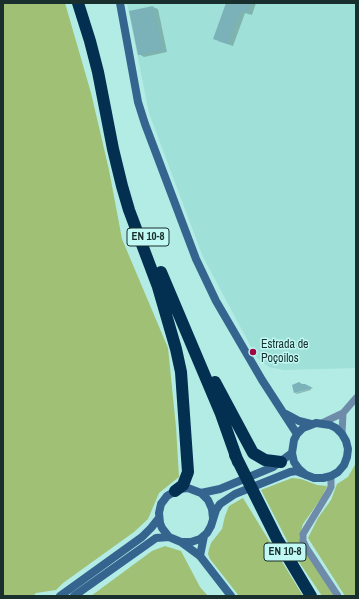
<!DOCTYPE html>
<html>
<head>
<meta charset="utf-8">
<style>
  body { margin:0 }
  #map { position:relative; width:359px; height:599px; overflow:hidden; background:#b3ebe5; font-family:"Archivo Narrow",sans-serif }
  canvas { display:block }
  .frame { position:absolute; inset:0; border:4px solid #192f2d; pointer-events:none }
</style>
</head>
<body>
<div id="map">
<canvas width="359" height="599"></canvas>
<div class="frame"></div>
</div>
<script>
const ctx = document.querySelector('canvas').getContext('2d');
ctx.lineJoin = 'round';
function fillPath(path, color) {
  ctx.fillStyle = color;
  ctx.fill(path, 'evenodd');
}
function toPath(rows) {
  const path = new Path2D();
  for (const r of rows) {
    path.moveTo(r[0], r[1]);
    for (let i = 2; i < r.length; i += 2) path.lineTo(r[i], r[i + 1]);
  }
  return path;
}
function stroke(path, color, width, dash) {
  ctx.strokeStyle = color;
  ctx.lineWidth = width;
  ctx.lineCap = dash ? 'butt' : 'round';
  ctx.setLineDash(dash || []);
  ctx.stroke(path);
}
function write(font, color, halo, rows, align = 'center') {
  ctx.font = font + ' "Archivo Narrow",sans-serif';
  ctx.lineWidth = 3;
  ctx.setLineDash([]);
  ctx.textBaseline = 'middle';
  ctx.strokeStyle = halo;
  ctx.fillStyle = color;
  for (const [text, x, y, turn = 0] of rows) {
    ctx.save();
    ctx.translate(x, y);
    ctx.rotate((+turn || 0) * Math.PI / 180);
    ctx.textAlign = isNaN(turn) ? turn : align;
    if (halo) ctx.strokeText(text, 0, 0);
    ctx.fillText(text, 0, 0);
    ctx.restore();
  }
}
fillPath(toPath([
  [127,3,356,3,356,368,284,370,269,367,257,358,203,257,149,113]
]), '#9fe0d9');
fillPath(toPath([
  [3,3,65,3,91,93,109,170,122,239,168,348,176,427,179,477,159,493,148,519,134,532,63,583,56,590,36,593,33,596,3,596],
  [356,463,356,596,345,596,308,538,318,518,331,500,337,484,348,477],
  [292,478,301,479,317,485,327,486,322,497,303,524,299,538,334,596,322,596,295,556,261,490],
  [243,498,303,596,239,596,210,559,208,554,209,549,211,543,222,529,225,516,229,506],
  [165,546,181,551,200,587,208,596,91,596,152,551]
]), '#9fc075');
fillPath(toPath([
  [227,3,256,3,252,15,245,13,233,46,218,41],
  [153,7,158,9,167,52,144,57,139,54],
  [311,388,311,390,297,394,295,393]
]), '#0003');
fillPath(toPath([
  [226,3,251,3,247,13,240,11,228,44,213,39],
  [153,6,163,50,138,55,129,11],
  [299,382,302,384,305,384,313,388,294,393,292,385]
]), '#7bb1b9');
stroke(toPath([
  [322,423,343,413,356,398],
  [342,434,343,413],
  [331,476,331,487,328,493,303,534,303,541,307,549,338,596]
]), '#6e8caa', 7);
stroke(toPath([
  [120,3,138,102,145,124,196,259,216,301,262,380,297,434],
  [286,414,299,421,311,424],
  [201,493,220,489,273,467,292,453],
  [213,518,212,509,208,500,201,493,188,488,179,489,167,496,161,504,159,513,160,523,162,528,169,537,181,542,191,542,200,539,207,533,211,526,216,510,220,504,235,494,290,472,296,471,314,478,323,478,331,476,338,472,344,465,347,457,348,449,346,441,342,434,336,428,330,425,316,423,303,428,297,434,294,440,292,453,294,462,299,469,306,475],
  [181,542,200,556,231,596],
  [200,556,204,536],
  [60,596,142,537,151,528,159,518],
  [74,596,156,538,169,537]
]), '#35648f', 8);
stroke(toPath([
  [78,3,90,41,98,72,113,149,122,186,129,210,158,287,176,349,181,372,188,472,183,485,175,491],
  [161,272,221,414,238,462],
  [215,382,253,453,265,460,281,462],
  [235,455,277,539,311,596]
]), '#032f51', 12);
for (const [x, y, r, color] of [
  [253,352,4,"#a10443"]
]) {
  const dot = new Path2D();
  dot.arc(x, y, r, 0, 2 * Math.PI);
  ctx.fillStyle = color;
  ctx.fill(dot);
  stroke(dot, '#c0f9f3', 1.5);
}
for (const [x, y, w] of [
  [148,237,42],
  [285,552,42]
]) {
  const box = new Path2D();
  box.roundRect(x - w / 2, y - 9, w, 18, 3);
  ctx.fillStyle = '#c0f9f3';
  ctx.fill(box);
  stroke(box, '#192f2d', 1);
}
write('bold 11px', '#192f2d', null, [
  ["EN 10-8",148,237],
  ["EN 10-8",285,552]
]);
write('12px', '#192f2d', '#c0f9f3', [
  ["Estrada de",261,345],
  ["Poçoilos",261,359]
], 'left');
</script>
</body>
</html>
